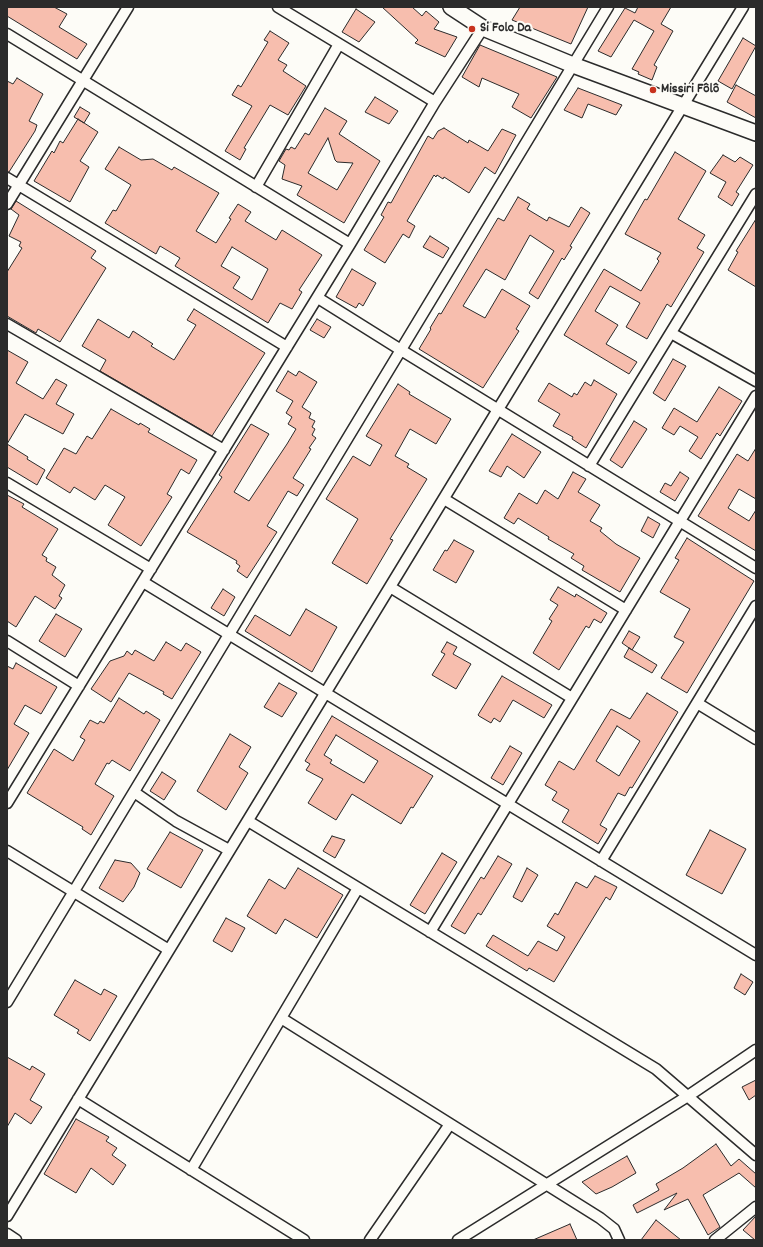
<!DOCTYPE html>
<html>
<head>
<meta charset="utf-8">
<style>
  body { margin:0 }
  #map { position:relative; width:763px; height:1247px; overflow:hidden; background:#fdfcf7; font-family:Dekko,sans-serif }
  canvas { display:block }
  .frame { position:absolute; inset:0; border:8px solid #2b2b2b; pointer-events:none }
</style>
</head>
<body>
<div id="map">
<canvas width="763" height="1247"></canvas>
<div class="frame"></div>
</div>
<script>
const ctx = document.querySelector('canvas').getContext('2d');
ctx.lineJoin = 'round';
function fillPath(path, color) {
  ctx.fillStyle = color;
  ctx.fill(path, 'evenodd');
}
function toPath(rows) {
  const path = new Path2D();
  for (const r of rows) {
    path.moveTo(r[0], r[1]);
    for (let i = 2; i < r.length; i += 2) path.lineTo(r[i], r[i + 1]);
  }
  return path;
}
function stroke(path, color, width, dash) {
  ctx.strokeStyle = color;
  ctx.lineWidth = width;
  ctx.lineCap = dash ? 'butt' : 'round';
  ctx.setLineDash(dash || []);
  ctx.stroke(path);
}
function write(font, color, halo, rows, align = 'center') {
  ctx.font = font + ' Dekko,sans-serif';
  ctx.lineWidth = 4;
  ctx.setLineDash([]);
  ctx.textBaseline = 'middle';
  ctx.strokeStyle = halo;
  ctx.fillStyle = color;
  for (const [text, x, y, turn = 0] of rows) {
    ctx.save();
    ctx.translate(x, y);
    ctx.rotate((+turn || 0) * Math.PI / 180);
    ctx.textAlign = isNaN(turn) ? turn : align;
    if (halo) ctx.strokeText(text, 0, 0);
    ctx.fillText(text, 0, 0);
    ctx.restore();
  }
}
const building = toPath([
  [7,7,54,7,67,14,59,27,87,44,77,59,7,16,7,7],
  [382,7,412,7,422,16,426,11,439,22,434,29,457,37,445,57,415,43,418,40,382,7],
  [520,7,588,7,571,44,512,20,520,7],
  [638,7,671,7,661,24,673,31,654,65,657,67,652,80,638,74,639,72,632,69,654,31,634,20,611,57,598,51,625,8,635,13,638,7],
  [356,9,375,22,359,42,342,32,356,9],
  [270,31,289,43,278,60,287,65,283,71,306,86,288,115,270,105,244,148,246,149,240,160,225,151,252,106,232,95,238,85,241,87,268,42,264,40,270,31],
  [743,38,756,46,732,89,718,81,743,38],
  [480,45,557,77,531,118,512,107,519,94,482,78,479,87,462,77,480,45],
  [17,78,43,94,29,121,37,125,35,131,9,172,7,172,7,81,13,84,17,78],
  [736,85,756,96,756,118,727,102,736,85],
  [578,88,622,105,616,115,588,104,582,118,564,110,578,88],
  [375,97,398,111,389,124,365,112,375,97],
  [80,107,90,113,84,123,74,117,80,107],
  [325,108,347,121,339,134,380,161,344,223,297,195,302,186,282,179,285,165,279,161,286,149,289,150,291,147,295,149,305,133,309,135,325,108],
  [328,138,335,160,337,162,353,163,337,190,308,173,328,138],
  [78,119,98,132,80,161,89,167,70,202,34,181,52,151,54,153,60,141,63,143,78,119],
  [444,128,468,143,469,140,488,151,502,129,516,135,495,174,485,167,469,193,444,177,443,179,437,175,436,177,434,175,407,221,415,226,409,238,403,234,385,263,364,250,384,217,381,215,388,202,391,203,428,136,433,139,438,131,444,128],
  [119,147,141,160,153,159,172,170,174,167,219,193,196,231,216,243,231,219,229,218,238,204,251,212,245,221,276,240,282,230,322,255,299,290,302,292,292,309,280,303,268,323,175,266,180,258,160,246,156,254,105,223,113,210,116,211,131,185,105,169,119,147],
  [232,247,268,269,252,300,233,288,240,277,221,266,232,247],
  [675,152,706,171,678,219,705,235,697,248,704,252,671,307,667,304,647,339,626,327,640,303,610,286,595,311,618,325,606,344,637,362,629,374,564,335,604,269,641,291,659,261,657,259,661,253,625,234,645,199,647,200,675,152],
  [723,155,735,162,740,157,753,165,736,192,739,194,732,206,718,197,726,182,710,173,723,155],
  [518,197,530,204,527,209,547,221,549,217,569,227,581,207,590,213,570,246,572,247,564,260,562,258,538,299,529,293,554,251,530,235,505,280,486,269,463,306,485,318,502,289,530,306,516,329,519,331,483,388,419,349,431,329,430,328,439,313,441,314,498,218,504,221,518,197],
  [16,201,96,251,91,258,106,268,60,342,38,329,36,333,7,316,7,272,22,248,19,246,21,242,9,236,19,215,11,209,16,201],
  [756,219,756,287,728,270,738,252,736,251,756,219],
  [430,236,449,248,443,258,423,247,430,236],
  [352,269,376,283,363,306,359,303,356,308,336,297,352,269],
  [194,309,265,353,212,436,100,371,106,360,82,346,98,319,129,338,133,331,153,344,151,346,174,360,196,325,187,320,194,309],
  [317,319,331,327,324,338,310,330,317,319],
  [7,350,28,362,16,383,43,399,56,379,67,385,56,404,74,414,63,434,25,414,7,444,28,457,27,459,45,470,37,485,7,467,7,350],
  [673,359,686,366,665,401,653,393,673,359],
  [288,371,296,376,299,371,317,382,302,407,311,413,309,418,315,421,312,427,315,429,312,435,316,438,309,448,311,449,293,478,304,485,297,496,288,491,267,526,277,532,247,578,237,571,240,566,236,563,237,561,187,532,222,477,219,475,251,424,269,434,234,492,249,501,287,444,296,429,288,424,292,417,286,413,293,401,276,391,288,371],
  [594,380,617,394,586,448,572,439,573,437,553,426,560,414,538,401,549,383,572,397,574,393,577,395,585,382,591,386,594,380],
  [398,384,410,392,409,394,451,419,436,444,410,429,395,456,409,464,407,467,427,479,390,539,393,540,367,584,332,563,358,519,326,499,353,456,370,466,382,445,366,436,398,384],
  [719,387,742,401,720,436,717,433,701,459,689,451,698,437,680,426,674,435,662,428,674,408,697,422,719,387],
  [111,409,139,425,140,423,150,429,148,432,197,460,189,474,181,469,167,494,172,497,141,546,108,525,125,497,105,485,95,500,74,487,70,493,46,478,64,448,76,454,87,436,92,439,111,409],
  [634,421,647,429,622,468,610,460,634,421],
  [512,434,541,452,524,478,507,466,501,477,489,471,512,434],
  [756,448,756,499,739,489,728,508,749,521,756,510,756,551,698,516,737,454,748,461,756,448],
  [573,472,586,479,578,492,600,505,590,521,602,528,600,531,616,544,640,558,620,592,582,570,584,566,571,558,574,554,548,539,549,537,518,518,514,524,504,518,519,493,537,504,545,490,558,499,573,472],
  [680,472,689,478,675,501,660,492,665,483,671,486,680,472],
  [7,495,24,504,22,507,58,529,42,555,47,558,46,561,56,567,52,575,65,585,59,596,62,598,55,609,35,596,16,627,7,621,7,495],
  [648,517,660,524,653,538,641,531,648,517],
  [687,538,754,581,687,693,661,678,684,642,674,637,690,609,660,592,679,560,675,558,687,538],
  [454,540,474,551,456,583,433,570,445,550,447,551,454,540],
  [558,587,575,597,576,594,607,613,601,623,594,619,589,628,586,626,559,670,533,653,552,621,549,619,558,605,550,600,558,587],
  [223,589,235,597,224,616,211,608,223,589],
  [306,609,337,627,312,672,245,631,255,615,290,636,306,609],
  [56,614,82,629,65,657,39,641,56,614],
  [629,631,640,637,632,650,622,643,629,631],
  [166,642,181,651,186,643,201,652,172,699,163,694,164,692,129,673,111,702,91,689,110,661,124,656,127,651,132,655,135,650,154,661,166,642],
  [447,642,457,647,453,654,471,664,456,689,432,675,445,654,441,652,447,642],
  [629,648,657,665,652,673,624,657,629,648],
  [16,663,57,687,41,714,25,705,14,724,29,733,7,770,7,666,13,669,16,663],
  [502,676,552,705,544,718,513,700,500,722,494,718,491,723,479,716,478,715,502,676],
  [279,683,297,693,282,717,264,707,279,683],
  [647,693,678,712,632,788,630,787,625,796,618,793,600,825,607,829,598,844,562,822,569,810,552,800,557,792,545,785,559,761,574,770,611,709,630,719,647,693],
  [617,726,640,741,619,776,596,761,617,726],
  [119,698,144,714,146,711,160,720,130,771,112,760,109,764,107,763,95,784,114,796,91,835,82,829,83,827,27,793,54,749,73,761,85,740,80,737,90,720,98,724,100,721,104,723,119,698],
  [332,716,433,776,413,808,411,807,401,824,352,794,336,820,308,803,323,779,306,770,310,764,305,761,332,716],
  [336,735,378,761,364,783,330,763,332,760,324,755,336,735],
  [230,734,251,747,239,767,248,773,226,810,197,791,230,734],
  [510,746,522,753,503,785,491,778,510,746],
  [162,772,176,781,164,800,150,791,162,772],
  [710,830,746,849,722,894,686,875,710,830],
  [170,832,203,850,181,888,147,869,170,832],
  [332,836,345,840,335,858,323,851,332,836],
  [442,853,457,862,425,914,410,905,442,853],
  [498,856,512,864,481,915,478,913,465,934,451,926,481,877,484,879,498,856],
  [115,860,131,863,140,873,134,887,123,902,99,888,115,860],
  [298,868,343,895,317,938,285,919,276,934,247,916,269,879,285,889,298,868],
  [527,868,538,875,522,902,513,897,527,868],
  [595,876,617,887,610,900,606,897,554,982,529,968,527,971,486,946,493,935,528,956,538,941,557,951,565,937,547,926,555,913,558,915,576,882,587,888,595,876],
  [226,918,245,928,232,952,213,941,226,918],
  [741,974,753,982,745,995,734,988,741,974],
  [75,980,101,995,104,989,117,996,90,1041,77,1033,79,1030,54,1015,75,980],
  [7,1057,30,1070,32,1066,45,1074,30,1100,42,1107,31,1124,15,1113,7,1127,7,1057],
  [756,1080,756,1095,749,1100,742,1087,756,1080],
  [76,1119,109,1137,106,1141,117,1148,112,1155,126,1165,113,1185,91,1168,76,1193,44,1174,76,1119],
  [716,1144,731,1166,739,1159,756,1174,756,1188,739,1173,703,1195,720,1227,708,1235,688,1199,664,1210,677,1193,637,1213,633,1205,659,1190,656,1184,683,1168,716,1144],
  [627,1156,636,1173,612,1187,596,1194,582,1182,627,1156],
  [756,1216,756,1240,755,1240,743,1230,756,1216],
  [656,1220,681,1240,641,1240,656,1220],
  [570,1224,577,1240,533,1240,570,1224]
]);
fillPath(building, '#f7beae');
stroke(building, '#2b2b2b', 1);
const street = toPath([
  [278,7,435,102],
  [7,34,350,244],
  [7,178,287,347],
  [256,187,339,44],
  [7,204,128,7],
  [318,298,401,350,756,568],
  [7,324,224,450],
  [671,333,756,381],
  [589,466,756,194],
  [7,483,151,569],
  [444,499,626,610],
  [143,582,756,955],
  [390,587,572,698],
  [7,641,79,686],
  [697,703,756,739],
  [134,792,176,821,229,850],
  [7,803,350,244,435,102,483,28],
  [248,821,656,1069,756,1155],
  [7,851,169,950],
  [601,861,756,606],
  [430,932,756,396],
  [7,1002,608,7],
  [281,1018,600,1218,614,1229,619,1240],
  [78,1099,304,1240],
  [191,1170,358,888],
  [7,1216,743,7],
  [7,1234,16,1240],
  [370,1240,450,1124],
  [458,1240,688,1096,756,1050],
  [715,1240,756,1207]
]);
const secondary = toPath([
  [451,7,483,28,573,65,756,133]
]);
stroke(street, '#2b2b2b', 13);
stroke(secondary, '#2b2b2b', 18);
stroke(street, '#fdfcf7', 10);
stroke(secondary, '#fdfcf7', 15);
for (const [x, y, r, color] of [
  [472,29,4,"#c8321e"],
  [653,90,4,"#c8321e"]
]) {
  const dot = new Path2D();
  dot.arc(x, y, r, 0, 2 * Math.PI);
  ctx.fillStyle = color;
  ctx.fill(dot);
  stroke(dot, '#fdfcf7', 1.5);
}
write('bold 14px', '#2b2b2b', '#fdfcf7', [
  ["Si Folo Da",480,29],
  ["Missiri Fôlô",661,90]
], 'left');
</script>
</body>
</html>
